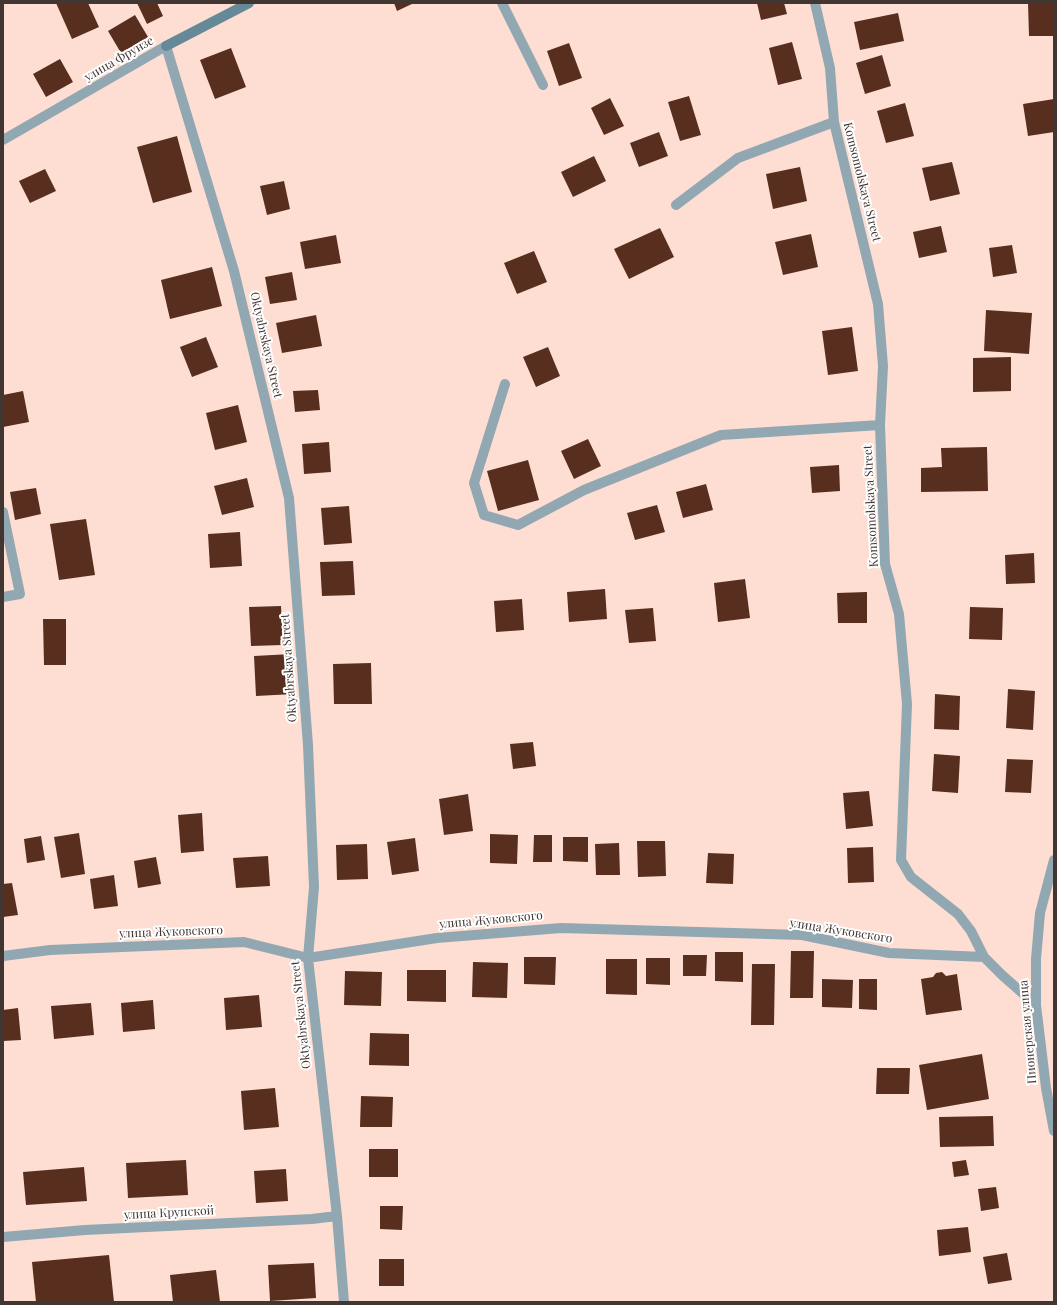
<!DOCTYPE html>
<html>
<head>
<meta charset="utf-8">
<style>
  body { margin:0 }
  #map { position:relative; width:1057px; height:1305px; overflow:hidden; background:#feded3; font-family:"Playfair Display",serif }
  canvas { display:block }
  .frame { position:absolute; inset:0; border:4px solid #423632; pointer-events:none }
</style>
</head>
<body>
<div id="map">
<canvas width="1057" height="1305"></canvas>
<div class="frame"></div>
</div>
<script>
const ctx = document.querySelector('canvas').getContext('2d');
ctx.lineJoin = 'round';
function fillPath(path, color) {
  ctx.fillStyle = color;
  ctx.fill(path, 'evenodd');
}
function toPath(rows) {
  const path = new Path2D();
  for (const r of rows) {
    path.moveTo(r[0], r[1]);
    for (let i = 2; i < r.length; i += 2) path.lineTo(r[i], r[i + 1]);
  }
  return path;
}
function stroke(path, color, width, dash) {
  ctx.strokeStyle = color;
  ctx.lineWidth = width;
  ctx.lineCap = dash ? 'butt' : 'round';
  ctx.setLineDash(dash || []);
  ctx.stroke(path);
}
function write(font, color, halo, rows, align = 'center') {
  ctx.font = font + ' "Playfair Display",serif';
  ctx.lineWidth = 4;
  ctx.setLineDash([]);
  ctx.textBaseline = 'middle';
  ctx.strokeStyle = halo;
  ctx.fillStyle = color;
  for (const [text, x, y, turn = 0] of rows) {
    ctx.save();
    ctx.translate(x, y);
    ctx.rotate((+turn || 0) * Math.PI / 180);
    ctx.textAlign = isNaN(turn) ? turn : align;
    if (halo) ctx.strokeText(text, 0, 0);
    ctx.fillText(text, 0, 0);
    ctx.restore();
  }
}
fillPath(toPath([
  [56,3,88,3,99,27,72,39],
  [137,3,157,3,163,16,147,24],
  [394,3,414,3,397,11],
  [757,3,784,3,787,14,761,20],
  [1028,3,1054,3,1054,36,1029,36],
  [898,13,904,41,860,50,854,22],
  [135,15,148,37,121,53,108,31],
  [792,42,802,79,778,85,769,48],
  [569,43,582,78,559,86,547,51],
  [231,48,246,87,215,99,200,60],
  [882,55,891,86,865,94,856,63],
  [60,59,73,82,46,97,33,74],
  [689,96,701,135,680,141,668,102],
  [610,98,624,126,604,135,591,108],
  [1054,99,1054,132,1028,136,1023,104],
  [905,103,914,136,886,143,877,111],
  [659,132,668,156,639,167,630,143],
  [177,136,192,192,153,203,137,147],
  [594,156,606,181,573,197,561,172],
  [952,162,960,194,930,201,922,168],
  [800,167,807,201,773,209,766,174],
  [45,169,56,191,30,203,19,181],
  [284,181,290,209,267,215,260,186],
  [941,226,947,252,919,258,913,232],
  [660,228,674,257,629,279,614,249],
  [811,234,818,267,783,275,775,242],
  [336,235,341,263,305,269,300,242],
  [1012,245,1017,273,993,277,989,248],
  [534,251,547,282,517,294,504,263],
  [212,267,222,306,170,319,161,280],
  [292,272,297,300,270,304,265,277],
  [986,310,1032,313,1029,354,984,351],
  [316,315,322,346,282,353,276,323],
  [852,327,858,371,828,375,822,331],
  [206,337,218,367,192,377,180,347],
  [548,347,560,376,536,387,523,357],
  [1011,357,1011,391,973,392,973,358],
  [318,390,320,410,295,412,293,391],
  [23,391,29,422,3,427,3,395],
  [238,405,247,442,215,450,206,413],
  [588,439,601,466,574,479,561,451],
  [329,442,331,472,304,474,302,444],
  [987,447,988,491,921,492,921,468,942,467,941,448],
  [528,460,539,500,498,511,487,471],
  [839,465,840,491,812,493,810,467],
  [247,478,254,507,222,515,214,486],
  [706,484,713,510,683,518,676,492],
  [36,488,41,514,15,520,10,492],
  [657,505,665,532,635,540,627,513],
  [349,506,352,543,324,545,321,508],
  [86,519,95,575,59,580,50,524],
  [240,532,242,566,210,568,208,534],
  [1034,553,1035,583,1006,584,1005,555],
  [353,561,355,595,322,596,320,562],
  [745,579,750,618,718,622,714,583],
  [605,589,607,619,569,622,567,592],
  [867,592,867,623,838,623,837,593],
  [522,599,524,630,496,632,494,601],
  [281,606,283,645,251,646,249,607],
  [970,607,1003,608,1002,640,969,639],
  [653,608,656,641,629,643,625,610],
  [43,619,66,619,66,665,44,665],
  [292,654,294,694,256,696,254,656],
  [371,663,372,704,334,704,333,664],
  [1008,689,1035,691,1033,730,1006,728],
  [935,694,960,696,959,730,934,729],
  [533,742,536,766,513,769,510,744],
  [934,754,960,756,958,793,932,791],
  [1007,759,1033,760,1031,793,1005,792],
  [869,791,873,826,846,829,843,793],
  [468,794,473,831,444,835,439,799],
  [202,813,204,851,181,853,178,815],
  [79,833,85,874,61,878,54,837],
  [490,834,518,835,517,864,490,863],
  [534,835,552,835,552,862,533,862],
  [41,836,45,860,27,863,24,839],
  [563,837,588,837,588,862,563,861],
  [415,838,419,871,392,875,387,842],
  [637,841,665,841,666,876,638,877],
  [619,843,620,875,596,875,595,844],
  [367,844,368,879,337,880,336,845],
  [873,847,874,882,848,883,847,848],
  [708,853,734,854,733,884,706,883],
  [268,856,270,886,236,888,233,858],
  [156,857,161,884,138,888,134,861],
  [114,875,118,906,94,909,90,879],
  [12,883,18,915,3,917,3,884],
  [791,951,814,951,813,998,790,998],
  [715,952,743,952,743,982,715,981],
  [683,955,707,955,706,976,683,976],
  [524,957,556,957,555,985,524,984],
  [646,958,670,958,670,985,646,984],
  [606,959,637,959,637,995,606,994],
  [473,962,508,963,507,998,472,997],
  [752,964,775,964,774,1025,751,1025],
  [407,970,446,970,446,1002,407,1001],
  [345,971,382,972,381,1006,344,1005],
  [942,972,946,976,957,974,962,1010,926,1015,921,979,933,977,936,973],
  [822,979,853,980,852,1008,822,1007],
  [859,979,877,979,877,1010,859,1009],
  [259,995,262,1027,226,1030,224,998],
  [153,1000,155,1029,123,1032,121,1003],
  [91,1003,94,1035,54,1039,51,1006],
  [18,1008,21,1040,3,1041,3,1010],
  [370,1033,409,1034,409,1066,369,1065],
  [982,1054,989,1099,927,1110,919,1065],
  [877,1068,910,1068,909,1094,876,1094],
  [275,1088,279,1127,244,1130,241,1091],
  [361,1096,393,1097,392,1127,360,1127],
  [993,1116,994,1146,940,1147,939,1117],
  [369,1149,398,1149,398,1177,369,1177],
  [186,1160,188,1195,128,1198,126,1163],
  [966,1160,969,1175,954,1177,952,1162],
  [84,1167,87,1201,26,1205,23,1172],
  [286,1169,288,1201,256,1203,254,1171],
  [996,1187,999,1208,981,1211,978,1189],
  [380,1206,403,1206,402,1230,380,1229],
  [968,1227,971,1252,939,1256,937,1230],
  [1007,1253,1012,1280,988,1284,983,1257],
  [109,1255,114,1302,36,1302,32,1262],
  [379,1259,404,1259,404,1286,379,1286],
  [314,1263,316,1298,270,1301,268,1265],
  [216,1270,220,1302,173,1302,170,1275]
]), '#582e1e');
stroke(toPath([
  [502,3,543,85],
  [815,3,830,68,834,122,878,304,883,366,880,425,885,564,899,614,907,704,901,860,911,877,958,914,971,931,984,957,1002,975,1036,1005],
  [3,140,166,46,234,271,289,498,308,745,314,887,308,958,337,1216,344,1302],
  [676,205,738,158,834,122],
  [505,384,474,483,484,515,518,525,584,490,721,435,880,425],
  [3,512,20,594,3,597],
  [1054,860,1040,913,1036,959,1036,1005,1046,1088,1054,1131],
  [3,956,50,950,244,942,308,958,437,938,561,928,802,935,889,953,984,957],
  [3,1237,85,1230,312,1219,337,1216]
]), '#91a8b2', 10);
stroke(toPath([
  [166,46,249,3]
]), '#668998', 10);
write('12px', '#423632', '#fff', [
  ["улица Фрунзе",119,59,-30],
  ["Komsomolskaya Street",862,182,76],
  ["Oktyabrskaya Street",266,345,77],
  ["Komsomolskaya Street",871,506,-93],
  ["Oktyabrskaya Street",289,668,-94],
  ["улица Жуковского",491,920,-5],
  ["улица Жуковского",841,931,9],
  ["улица Жуковского",171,932,-2],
  ["Oktyabrskaya Street",301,1015,-96],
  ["Пионерская улица",1028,1032,-95],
  ["улица Крупской",169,1213,-3]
]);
</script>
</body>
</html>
